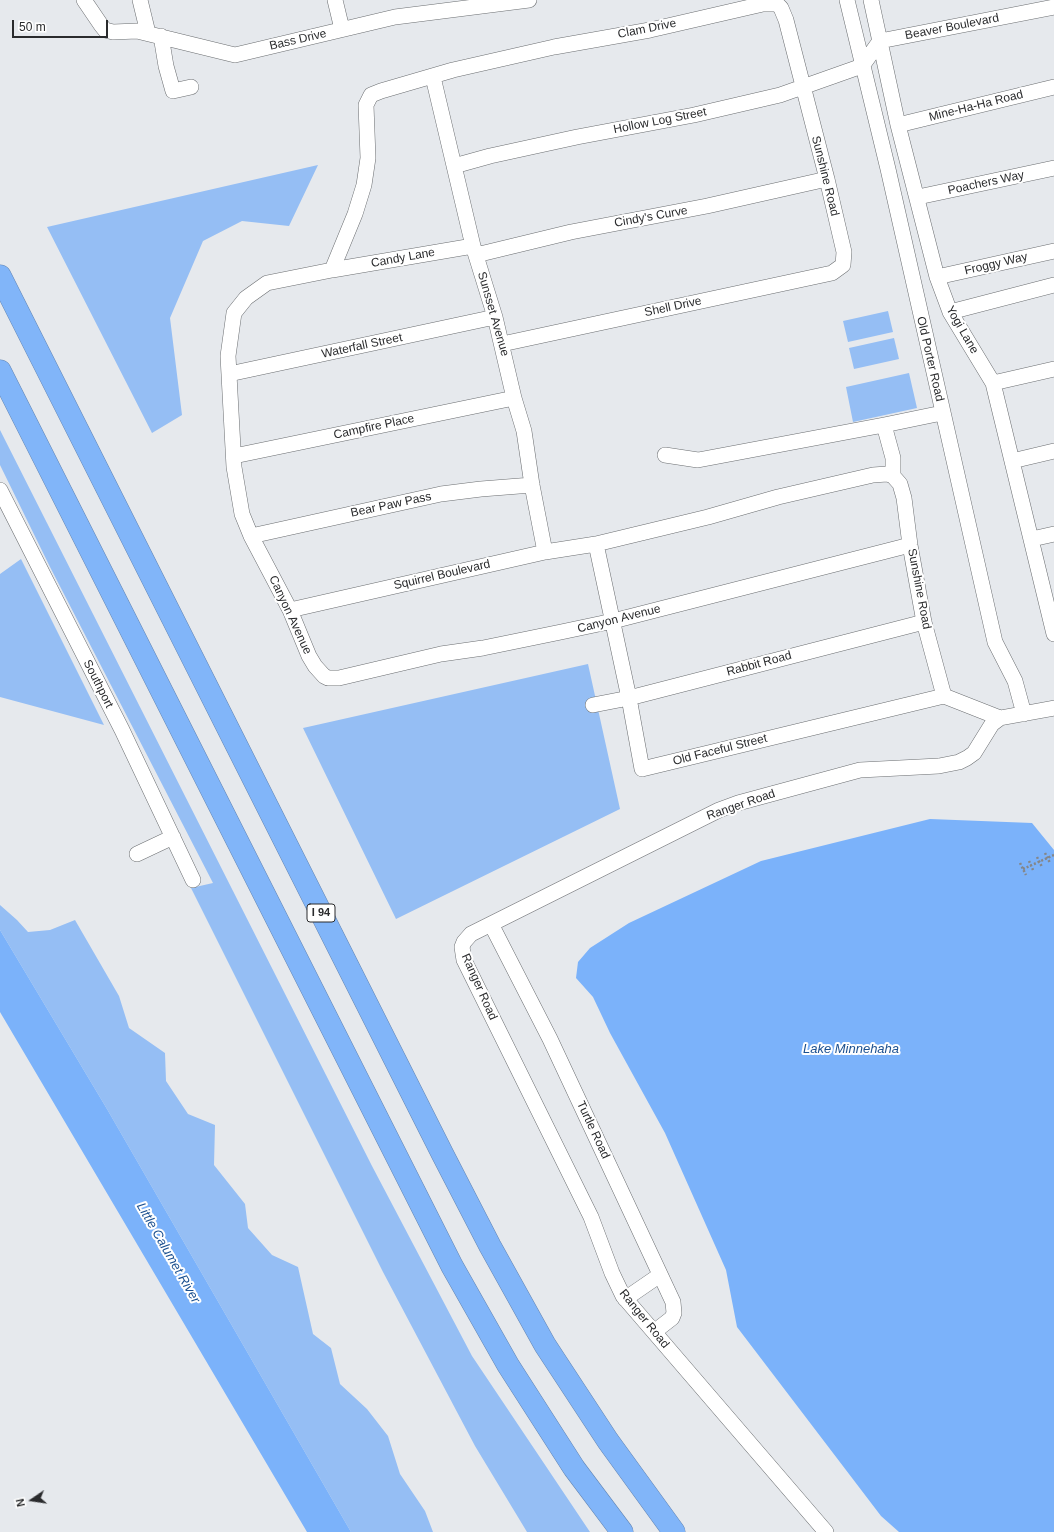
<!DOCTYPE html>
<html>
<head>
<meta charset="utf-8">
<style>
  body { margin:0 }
  #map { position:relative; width:1054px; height:1532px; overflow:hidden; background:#e6e9ed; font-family:Arial,sans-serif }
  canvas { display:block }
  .north { position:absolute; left:12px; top:1480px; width:40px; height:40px; -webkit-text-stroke:3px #fff; paint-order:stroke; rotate:257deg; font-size:11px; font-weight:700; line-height:16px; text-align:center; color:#2a2b2d }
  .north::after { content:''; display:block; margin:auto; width:14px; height:18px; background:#2a2b2d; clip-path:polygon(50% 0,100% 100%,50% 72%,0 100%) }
  .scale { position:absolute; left:12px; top:20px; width:96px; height:18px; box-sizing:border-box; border:2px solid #2a2b2d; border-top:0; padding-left:5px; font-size:12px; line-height:14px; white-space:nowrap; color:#2a2b2d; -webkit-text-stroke:3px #fff; paint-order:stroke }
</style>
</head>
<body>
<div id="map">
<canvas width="1054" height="1532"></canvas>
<div class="north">N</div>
<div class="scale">50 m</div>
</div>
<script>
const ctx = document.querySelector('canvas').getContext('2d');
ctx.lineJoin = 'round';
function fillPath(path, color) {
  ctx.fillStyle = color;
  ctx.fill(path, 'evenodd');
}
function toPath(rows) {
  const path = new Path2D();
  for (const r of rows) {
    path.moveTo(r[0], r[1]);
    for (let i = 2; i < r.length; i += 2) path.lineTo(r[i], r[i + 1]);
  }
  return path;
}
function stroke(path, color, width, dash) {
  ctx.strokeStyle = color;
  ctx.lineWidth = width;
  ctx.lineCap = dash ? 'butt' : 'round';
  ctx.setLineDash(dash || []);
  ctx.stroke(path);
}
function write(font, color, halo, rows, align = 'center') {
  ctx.font = font + ' Arial,sans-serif';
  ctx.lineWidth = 4;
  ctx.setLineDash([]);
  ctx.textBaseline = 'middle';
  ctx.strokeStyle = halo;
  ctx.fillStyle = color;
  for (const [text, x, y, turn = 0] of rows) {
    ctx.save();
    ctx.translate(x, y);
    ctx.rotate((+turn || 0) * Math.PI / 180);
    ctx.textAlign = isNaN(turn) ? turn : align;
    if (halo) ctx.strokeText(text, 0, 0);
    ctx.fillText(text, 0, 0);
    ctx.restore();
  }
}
fillPath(toPath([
  [318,165,289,226,242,221,203,241,170,318,182,415,152,433,47,227],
  [888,311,893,332,848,342,843,321],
  [894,338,899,359,854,369,849,348],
  [909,373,917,408,853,422,846,387],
  [0,430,372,1166,472,1356,590,1532,527,1532,475,1446,383,1272,191,888,213,883,50,567,0,465],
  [21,559,104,725,0,697,0,574],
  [588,664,620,809,396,919,303,728],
  [0,905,17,920,28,932,50,930,75,920,119,996,129,1028,165,1053,166,1081,188,1114,215,1125,214,1165,245,1204,248,1228,272,1255,298,1267,313,1334,331,1348,340,1384,367,1409,388,1436,400,1474,425,1511,433,1532,351,1532,107,1109,0,930]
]), '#95bef4');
fillPath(toPath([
  [930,819,1032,823,1054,850,1054,1532,899,1532,881,1516,737,1327,726,1270,665,1133,610,1033,593,997,576,978,578,962,590,948,629,923,761,861],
  [0,930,107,1109,351,1532,307,1532,0,1012]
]), '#7bb2fa');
const minor = toPath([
  [84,0,101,25,105,30,113,32,137,31,235,55,395,17,529,0],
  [140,0,148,33],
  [335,0,342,29],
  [847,0,888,169,995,642,1015,681,1024,714],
  [871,0,898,125,937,277,950,312,993,383,1054,634],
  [161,36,166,66,173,91,191,87],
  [433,77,473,246,495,317,514,398,524,431,532,485,545,552],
  [898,125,1054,87],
  [454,166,490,156,577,137,694,115,780,95,862,66,880,41,1054,7],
  [918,197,1054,168],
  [473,246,332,270,267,283,246,298,234,313,228,356,234,467,242,514,251,536,290,610,309,656,315,666,324,676,328,678,339,678,441,654,483,648,561,632,613,621,910,545],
  [476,255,571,232,707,206,827,179],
  [332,270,355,214,364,185,368,158,366,105,371,95,381,91,453,70,554,47,650,30,763,4,777,4,781,8,786,20,827,179,844,252,843,265,832,273,502,344],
  [937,277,1054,251],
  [950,312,1054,285],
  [229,374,495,317],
  [993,383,1054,369],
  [884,425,893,458,893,476,900,484,904,498,910,545,924,622,944,696],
  [665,455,698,460,884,425,942,413],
  [234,456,514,398],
  [1012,461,1054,451],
  [0,490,122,730,193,880],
  [251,536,441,494,481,489,532,485],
  [1032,539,1054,534],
  [596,544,629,698,642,769,944,696],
  [290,610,545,552,596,544,708,517,778,497,873,475,887,474,893,476],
  [944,696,1000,718],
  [593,705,629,698,924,622],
  [137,854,173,837],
  [491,924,550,1039,673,1302,674,1313,672,1318,654,1332],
  [625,1299,660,1275],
  [826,1532,623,1296,612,1273,591,1217,464,960,462,947,464,942,471,934,719,810,738,803,860,770,939,766,959,762,967,758,974,753,992,724,1000,718,1054,708]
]);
const highway = toPath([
  [0,276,443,1155,490,1246,545,1345,608,1441,674,1532],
  [0,371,452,1266,508,1365,574,1468,622,1532]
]);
stroke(minor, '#6b6e71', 16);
stroke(highway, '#6385b2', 23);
stroke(toPath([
  [1045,853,1050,863],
  [1037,857,1042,867],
  [1029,861,1033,870],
  [1020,863,1026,875],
  [1023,869,1054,855]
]), '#848689', 2.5, [2, 2]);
stroke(minor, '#fff', 15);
stroke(highway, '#81b5f9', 22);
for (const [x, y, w] of [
  [321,913,28]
]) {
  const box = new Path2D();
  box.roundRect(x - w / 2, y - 9, w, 18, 3);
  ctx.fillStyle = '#fff';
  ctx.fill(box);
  stroke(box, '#2a2b2d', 1);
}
write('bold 11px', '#2a2b2d', null, [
  ["I 94",321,913]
]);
write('12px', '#2a2b2d', '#fff', [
  ["Beaver Boulevard",952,27,-11],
  ["Clam Drive",647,29,-11],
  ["Bass Drive",298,40,-13],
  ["Mine-Ha-Ha Road",976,106,-14],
  ["Hollow Log Street",660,121,-11],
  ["Sunshine Road",825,176,76],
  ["Poachers Way",986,183,-12],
  ["Cindy's Curve",651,217,-10],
  ["Candy Lane",403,258,-10],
  ["Froggy Way",996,264,-13],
  ["Shell Drive",673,307,-12],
  ["Sunsset Avenue",493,314,74],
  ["Yogi Lane",962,330,60],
  ["Waterfall Street",362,346,-12],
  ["Old Porter Road",930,359,77],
  ["Campfire Place",374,427,-12],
  ["Bear Paw Pass",391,505,-12],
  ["Squirrel Boulevard",442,575,-13],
  ["Sunshine Road",919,589,79],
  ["Canyon Avenue",290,615,65],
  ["Canyon Avenue",619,619,-14],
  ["Rabbit Road",759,664,-15],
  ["Southport",98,684,63],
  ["Old Faceful Street",720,750,-14],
  ["Ranger Road",741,805,-19],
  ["Ranger Road",479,987,66],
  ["Turtle Road",593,1130,65],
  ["Ranger Road",644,1319,51]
]);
write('italic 13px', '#1b5090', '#fff', [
  ["Lake Minnehaha",851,1049],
  ["Little Calumet River",168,1253,60]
]);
</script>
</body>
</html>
